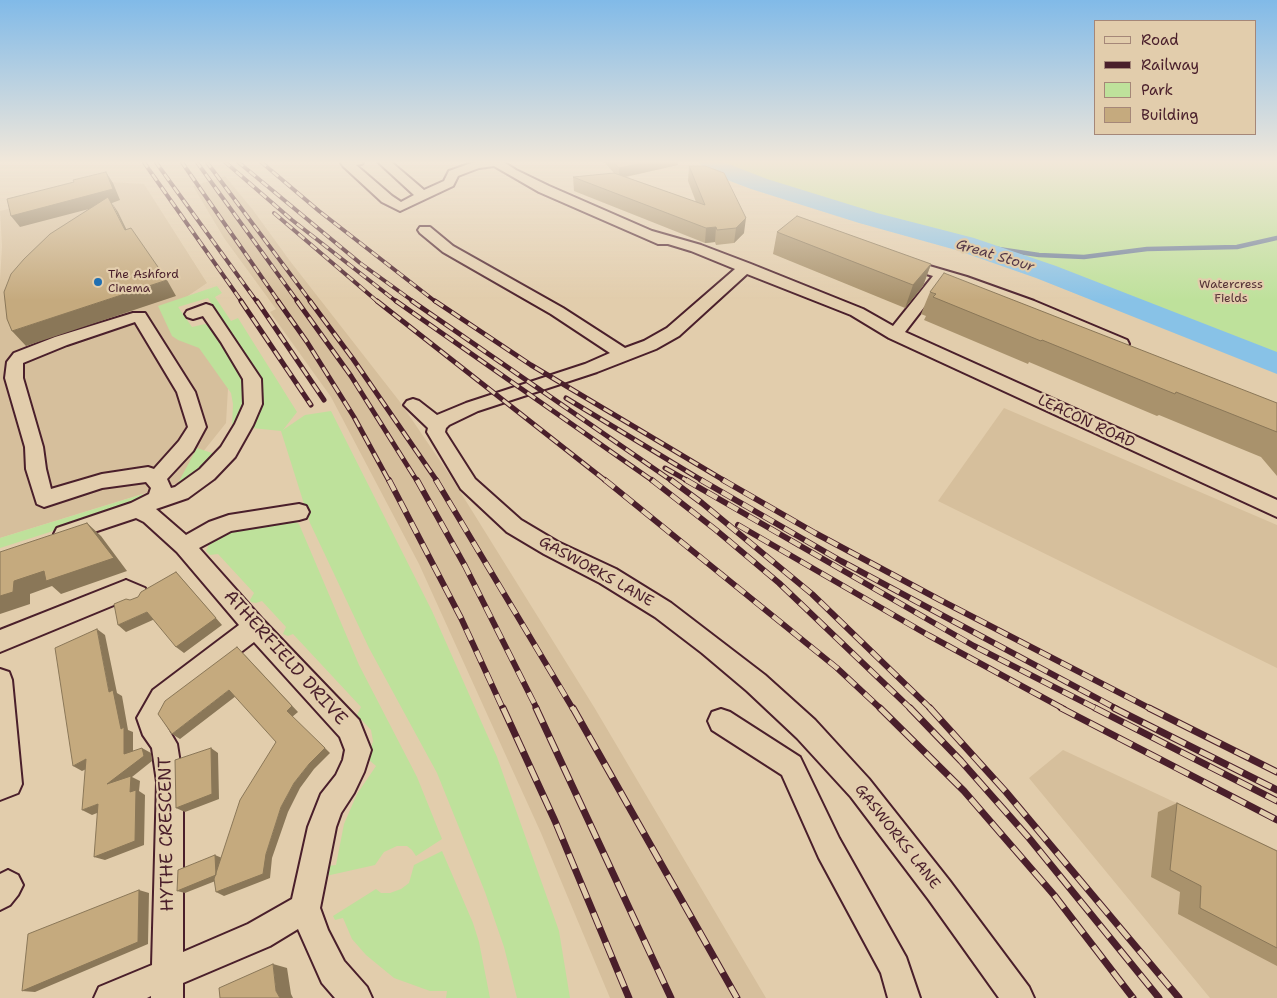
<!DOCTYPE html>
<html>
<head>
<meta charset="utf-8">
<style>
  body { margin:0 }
  #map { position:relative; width:1277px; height:998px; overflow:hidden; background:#e2cdac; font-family:"Shantell Sans",sans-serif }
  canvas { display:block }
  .legend { position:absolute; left:1094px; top:20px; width:162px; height:115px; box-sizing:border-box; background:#e2cdac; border:1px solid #a58778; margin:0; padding:6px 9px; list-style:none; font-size:15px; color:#4a1f2b }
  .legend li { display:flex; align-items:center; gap:10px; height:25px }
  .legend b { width:25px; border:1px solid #a58778 }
</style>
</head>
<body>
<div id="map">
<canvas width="1277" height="998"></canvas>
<ul class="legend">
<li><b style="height:6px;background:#e2cdac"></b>Road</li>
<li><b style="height:6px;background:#4a1f2b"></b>Railway</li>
<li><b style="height:14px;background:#bee19b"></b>Park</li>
<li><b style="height:14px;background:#c5aa7e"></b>Building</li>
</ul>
</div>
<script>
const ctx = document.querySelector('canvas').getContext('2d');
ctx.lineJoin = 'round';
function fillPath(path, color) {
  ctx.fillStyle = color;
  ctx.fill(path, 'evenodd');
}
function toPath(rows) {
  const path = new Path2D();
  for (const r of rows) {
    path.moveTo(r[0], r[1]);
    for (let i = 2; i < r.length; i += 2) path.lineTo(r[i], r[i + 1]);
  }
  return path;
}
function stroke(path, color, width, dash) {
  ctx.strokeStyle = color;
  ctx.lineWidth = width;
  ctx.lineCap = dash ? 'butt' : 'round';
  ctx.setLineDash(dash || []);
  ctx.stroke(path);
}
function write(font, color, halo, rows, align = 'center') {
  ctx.font = font + ' "Shantell Sans",sans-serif';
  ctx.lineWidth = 4.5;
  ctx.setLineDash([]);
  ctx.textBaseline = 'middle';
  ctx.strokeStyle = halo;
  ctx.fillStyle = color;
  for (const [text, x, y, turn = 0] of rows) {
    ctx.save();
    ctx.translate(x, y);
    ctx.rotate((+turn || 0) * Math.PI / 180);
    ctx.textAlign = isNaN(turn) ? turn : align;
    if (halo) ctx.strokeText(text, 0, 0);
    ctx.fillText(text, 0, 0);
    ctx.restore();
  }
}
fillPath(toPath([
  [225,176,253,210,290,261,400,402,451,477,594,707,766,998,610,998,541,833,419,564,331,397,270,312,276,309,224,238,193,186],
  [111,182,144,184,207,283,176,304,228,388,226,423,178,483,0,538,0,280,2,246,0,211],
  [1004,408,1277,525,1277,668,938,501],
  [1063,750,1277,850,1277,998,1210,998,1029,778]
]), '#d6bf9c');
fillPath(toPath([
  [714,161,1277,161,1277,358,1081,279,993,248,921,231,815,198,736,172],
  [217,286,222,293,215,297,231,321,238,318,297,412,283,430,305,415,331,411,432,611,497,757,559,931,570,998,517,998,504,947,485,892,437,773,369,648,310,523,281,431,252,428,263,400,261,382,208,298,178,307,192,327,205,324,212,326,246,384,249,396,223,454,179,490,178,483,197,448,215,454,226,439,232,427,233,404,231,393,199,348,178,340,172,336,158,306],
  [143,494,137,504,0,548,0,538],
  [292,520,299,524,359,665,417,777,442,839,416,856,412,850,407,846,397,846,384,852,375,865,326,876,327,866,336,865,344,824,357,794,376,766,368,759,373,741,371,730,357,715,361,707,293,634,288,636,283,634,286,627,262,601,256,603,251,602,250,600,254,593,218,554,210,555,206,551,210,542,228,531],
  [442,851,473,923,479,942,490,998,446,998,447,991,430,991,394,978,366,955,352,939,343,918,335,920,333,916,376,889,381,893,390,893,401,889,409,883,414,865]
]), '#bee19b');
stroke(toPath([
  [965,244,1039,255,1084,257,1147,249,1237,247,1277,238]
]), '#6f819c', 4.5);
fillPath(toPath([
  [698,161,721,161,767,179,877,213,974,238,1056,266,1277,352,1277,374,1036,278,956,250,859,223,751,189,706,172,698,161]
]), '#88c2e7');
const minor = toPath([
  [343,161,364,161,362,164,356,165,392,196,401,202,414,195,377,161,390,161,424,190,444,181,449,171,477,161,502,161,516,170,549,186,652,231,701,245,751,264,863,309,893,326,933,276,897,265,895,262,897,259,902,258,967,277,1034,301,1127,340,1129,344,1127,348,1121,349,1115,348,1024,307,945,280,905,332,1277,500,1277,517,889,338,851,315,747,274,679,336,656,349,597,372,478,411,449,425,446,428,445,432,475,479,521,520,558,542,616,569,671,603,765,675,815,720,869,779,949,880,1029,987,1034,998,999,998,929,900,851,797,797,738,747,691,702,653,655,617,600,583,544,554,507,532,461,489,427,432,428,428,404,405,407,401,413,399,419,401,437,415,466,403,585,364,610,353,551,314,443,252,420,233,418,230,420,227,430,227,453,246,563,308,625,348,644,341,667,328,735,269,691,251,668,244,658,244,539,192,494,166,479,168,458,176,453,186,400,211,382,202,343,166,341,163,343,161],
  [206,304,212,306,261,379,262,404,253,425,235,457,214,479,188,498,156,509,186,535,209,522,229,515,299,504,306,506,309,512,306,518,299,520,231,531,199,548,263,620,359,720,371,750,364,772,354,793,341,813,336,827,320,908,328,930,344,961,367,987,372,998,335,998,322,983,298,929,270,946,183,983,183,998,151,998,151,996,147,998,94,998,99,987,152,965,157,782,152,748,143,735,137,718,153,690,239,625,177,552,144,522,136,518,64,542,57,540,54,534,57,528,131,503,149,494,151,488,146,482,102,488,44,507,37,504,26,469,25,447,5,378,7,362,14,353,55,337,133,313,145,313,195,392,206,427,193,451,167,479,171,488,175,487,200,469,221,447,235,424,244,404,243,379,221,342,203,316,193,319,187,317,185,314,187,311,206,304],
  [135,322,177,392,188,427,179,441,154,469,148,467,102,474,51,489,46,469,43,447,23,378,23,363,67,345,135,322],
  [254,642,340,737,345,750,343,760,336,775,321,794,308,827,292,899,248,924,183,952,183,782,177,744,163,720,171,706,254,642],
  [126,580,145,588,148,595,145,602,137,605,126,600,0,652,0,630,126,580],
  [0,669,9,672,12,680,22,784,18,793,0,800,0,669],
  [721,709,730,712,800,757,839,838,906,957,920,998,888,998,881,973,819,858,782,775,712,730,708,721,712,712,721,709],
  [8,870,18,875,23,885,18,895,10,905,0,910,0,874,8,870]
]);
stroke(minor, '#4a1f2b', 4);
fillPath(minor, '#e2cdac');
const railFar3 = toPath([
  [143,161,242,302],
  [155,161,257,302],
  [181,161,279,302],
  [196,161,298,302],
  [206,161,311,302],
  [224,161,292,220,397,302],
  [237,161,360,263,414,302],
  [260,161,319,211,436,302],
  [274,213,378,302]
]);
const railFar2 = toPath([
  [241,301,311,405],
  [257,301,324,400],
  [278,301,307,342,354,417,389,481],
  [297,301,351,376,417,481],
  [310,301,353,359,437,481],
  [377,301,606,481],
  [396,301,653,481],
  [412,301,672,481],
  [435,301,531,365,725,481],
  [566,398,703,481],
  [665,468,688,481]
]);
const railFar1 = toPath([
  [389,480,461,618,503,709],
  [417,480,465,566,537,709],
  [436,480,573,709],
  [605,480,837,668,881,709],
  [652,480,716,530,779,583,911,709],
  [671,480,702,503,812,594,931,709],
  [686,480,974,646,1097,709],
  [701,480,841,561,1117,709],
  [723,480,815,533,940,600,1151,709],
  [738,525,928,635,1064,709]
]);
const rail = toPath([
  [503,708,555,821,629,998],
  [536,708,671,998],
  [573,708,737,998],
  [880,708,964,791,1054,895,1133,998],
  [910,708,961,761,1029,838,1159,998],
  [930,708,1006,792,1179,998],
  [1061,708,1277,820],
  [1095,708,1277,801],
  [1114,708,1277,790],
  [1149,708,1277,772]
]);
stroke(railFar3, '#4a1f2b', 4);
stroke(railFar2, '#4a1f2b', 5);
stroke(railFar1, '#4a1f2b', 6);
stroke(rail, '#4a1f2b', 7);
stroke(railFar3, '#e2cdac', 2.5, [8]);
stroke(railFar2, '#e2cdac', 3, [10]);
stroke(railFar1, '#e2cdac', 4.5, [12]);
stroke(rail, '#e2cdac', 5, [16]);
fillPath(toPath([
  [603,161,678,161,678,165,626,177,696,202,688,181,689,166,744,233,734,243,716,245,715,242,705,243,574,191,573,177,614,173],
  [777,232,931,264,923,286,905,308,773,254],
  [930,292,1277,403,1277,476,1261,457,1159,415,1157,416,1029,362,1028,364,924,320,926,316,921,314],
  [1177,803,1277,851,1277,966,1178,914,1180,892,1151,877,1158,812]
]), '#a9926c');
fillPath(toPath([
  [652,161,678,161,678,165,619,178,619,168],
  [106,172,113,183,120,200,112,203,118,212,134,245,125,230,112,203,20,227,11,216],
  [746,218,744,233,734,243,736,228],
  [716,227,715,242,705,243,706,228],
  [931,264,923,286,905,308,913,285],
  [167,280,176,296,26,346,12,331],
  [87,523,101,536,127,571,61,594,52,586,30,594,30,604,0,614,0,596,14,581],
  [176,572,222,625,184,653,176,647],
  [147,612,155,619,126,632,118,625],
  [97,629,105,635,117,693,122,696,128,730,133,732,133,760,124,754,121,729,109,692],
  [243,653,298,712,292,717,287,711],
  [229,690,236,696,180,739,172,734],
  [142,748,151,753,152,761,132,777,140,781,139,791,145,795,144,845,105,860,94,857,107,784],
  [211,748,218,753,219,799,185,812,176,808],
  [325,748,330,753,314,769,300,788,288,812,272,858,270,878,224,896,216,892,266,854,281,807,294,783,309,764],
  [86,759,95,765,82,771,73,766],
  [98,804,107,809,92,815,82,810],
  [215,855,222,858,223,878,185,893,177,891],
  [139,890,149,893,148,944,35,992,22,991],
  [273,964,287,968,291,994,293,998,280,998,276,991]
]), '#8a7758');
const building = toPath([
  [612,161,652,161,619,168,612,161],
  [689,166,705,166,724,173,746,218,736,228,717,230,716,227,706,228,573,177,614,173,705,205,689,166],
  [106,172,113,189,11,216,7,199,74,182,73,180,106,172],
  [108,197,125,230,131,228,167,280,12,331,7,319,4,292,11,274,24,259,50,234,108,197],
  [797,216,931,264,913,285,777,232,797,216],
  [944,273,1277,403,1277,432,1176,392,1175,394,1042,340,1041,341,933,297,936,294,930,292,944,273],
  [87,523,114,558,46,581,44,571,14,581,13,592,0,596,0,552,87,523],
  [176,572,216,618,176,647,147,612,118,625,114,604,126,599,130,600,138,597,141,592,176,572],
  [97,629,109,692,113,690,121,729,124,727,124,754,142,748,144,756,107,784,131,776,130,792,136,790,135,841,94,857,98,804,82,810,86,759,73,766,55,648,97,629],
  [237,647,292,706,287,711,325,748,309,764,294,783,281,807,266,854,263,874,216,892,214,879,240,800,276,742,229,690,172,734,158,714,165,701,237,647],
  [211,748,212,794,176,808,175,760,211,748],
  [1177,803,1277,851,1277,948,1200,908,1201,886,1170,870,1177,803],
  [215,855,216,875,177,891,178,870,215,855],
  [139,890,138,942,22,991,28,934,139,890],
  [273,964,276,991,280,998,220,998,219,988,273,964]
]);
fillPath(building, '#c5aa7e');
stroke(building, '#8a7758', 1);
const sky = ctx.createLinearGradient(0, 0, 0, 300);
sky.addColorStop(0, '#81bae8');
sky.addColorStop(0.54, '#f2e8da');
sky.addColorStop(1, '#f2e8da00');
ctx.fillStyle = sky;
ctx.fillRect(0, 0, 1277, 300);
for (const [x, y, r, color] of [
  [98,282,5,"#1f6fb2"]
]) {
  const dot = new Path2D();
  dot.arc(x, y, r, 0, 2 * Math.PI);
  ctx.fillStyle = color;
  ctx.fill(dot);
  stroke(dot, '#e2cdac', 2);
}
write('12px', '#4a1f2b', '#e2cdac', [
  ["The Ashford",108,275],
  ["Cinema",108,289]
], 'left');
write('12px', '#563236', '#e2cdac', [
  ["Watercress",1231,285],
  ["Fields",1231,299]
]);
write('italic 14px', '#533747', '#e2cdac', [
  ["Great Stour",995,256,17]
]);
write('15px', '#4a1f2b', '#e2cdac', [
  ["LEACON ROAD",1086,422,25],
  ["GASWORKS LANE",596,572,29],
  ["GASWORKS LANE",897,837,52]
]);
write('18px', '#4a1f2b', '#e2cdac', [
  ["ATHERFIELD DRIVE",285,658,48],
  ["HYTHE CRESCENT",167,834,-91]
]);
</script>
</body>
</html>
